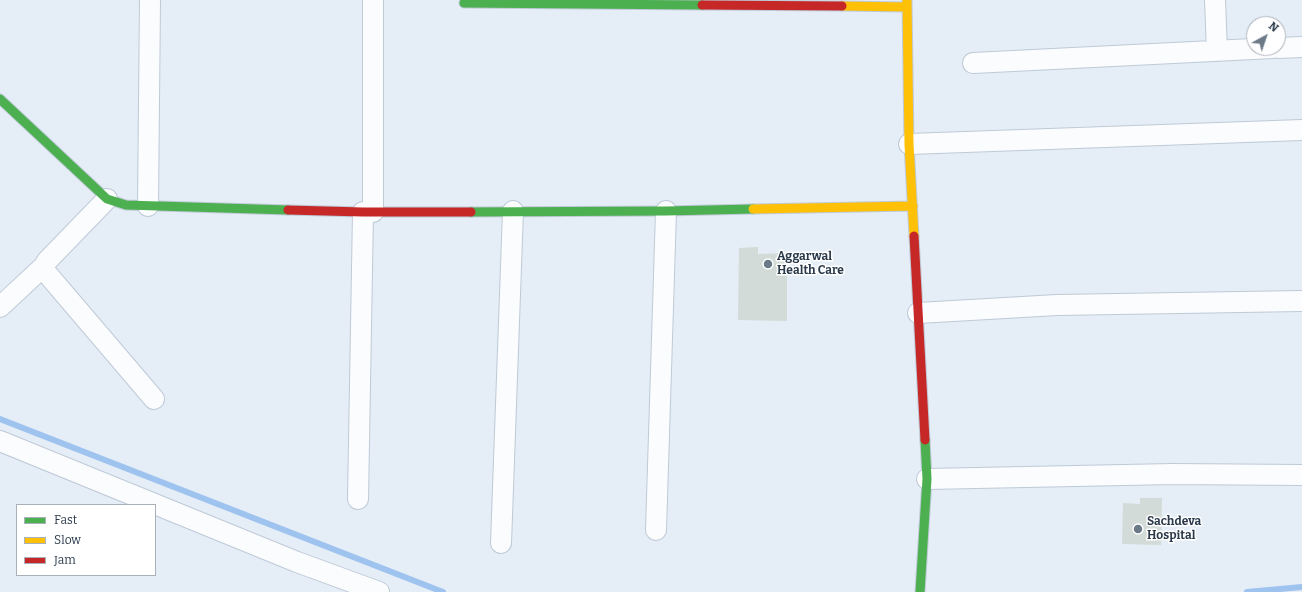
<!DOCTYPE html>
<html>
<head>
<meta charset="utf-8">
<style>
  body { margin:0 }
  #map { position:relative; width:1302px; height:592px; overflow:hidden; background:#e5edf7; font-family:Bitter,serif }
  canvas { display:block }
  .legend { position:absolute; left:16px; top:504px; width:140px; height:72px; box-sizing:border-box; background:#fff; border:1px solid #aab0b7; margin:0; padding:5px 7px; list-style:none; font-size:12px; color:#2b3a4b }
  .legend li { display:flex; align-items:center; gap:8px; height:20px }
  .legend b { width:20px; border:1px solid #aab0b7 }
  .north { position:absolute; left:1246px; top:16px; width:40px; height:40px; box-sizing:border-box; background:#fff; border:1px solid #aab0b7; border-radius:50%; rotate:40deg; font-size:11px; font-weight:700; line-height:16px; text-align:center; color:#2b3a4b }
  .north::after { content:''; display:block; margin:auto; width:14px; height:18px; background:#6c7987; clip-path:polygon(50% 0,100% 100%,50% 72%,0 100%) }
</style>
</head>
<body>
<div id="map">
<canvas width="1302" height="592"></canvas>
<ul class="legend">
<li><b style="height:5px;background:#4caf50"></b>Fast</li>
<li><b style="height:5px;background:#ffc107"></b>Slow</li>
<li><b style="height:5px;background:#c62828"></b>Jam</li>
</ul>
<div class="north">N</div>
</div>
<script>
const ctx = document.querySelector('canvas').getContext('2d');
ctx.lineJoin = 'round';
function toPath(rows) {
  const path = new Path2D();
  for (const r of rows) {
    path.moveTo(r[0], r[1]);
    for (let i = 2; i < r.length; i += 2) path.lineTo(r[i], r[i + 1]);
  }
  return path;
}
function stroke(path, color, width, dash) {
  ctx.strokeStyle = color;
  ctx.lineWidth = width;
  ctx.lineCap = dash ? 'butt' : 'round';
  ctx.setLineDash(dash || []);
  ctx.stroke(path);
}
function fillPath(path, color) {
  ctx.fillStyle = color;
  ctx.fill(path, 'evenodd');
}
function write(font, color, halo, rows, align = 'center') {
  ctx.font = font + ' Bitter,serif';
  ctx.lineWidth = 3;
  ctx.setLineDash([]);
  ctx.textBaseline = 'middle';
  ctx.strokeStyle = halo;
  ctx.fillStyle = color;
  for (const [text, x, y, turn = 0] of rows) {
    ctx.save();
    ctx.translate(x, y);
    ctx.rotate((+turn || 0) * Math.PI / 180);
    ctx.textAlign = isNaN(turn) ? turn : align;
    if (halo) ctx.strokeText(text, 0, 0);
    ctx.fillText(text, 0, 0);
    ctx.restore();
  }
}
stroke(toPath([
  [0,419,443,592],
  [1247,592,1302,587]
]), '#9ec3ef', 6);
fillPath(toPath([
  [758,247,758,254,787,253,787,321,738,320,739,248],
  [1140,498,1162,498,1161,545,1122,544,1123,503,1140,504]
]), '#d2dbd7');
const street = toPath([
  [373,0,373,212],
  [1215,0,1217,51],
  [1278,48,1302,47],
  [973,63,1273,48],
  [909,144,1302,130],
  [107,199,47,261,44,266,44,270,154,399],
  [148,206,150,0],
  [0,307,44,266],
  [918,313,1057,305,1302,301],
  [0,441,297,562,379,592],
  [927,479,1173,474,1302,475],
  [358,499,363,212],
  [656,530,666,211],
  [501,543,513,211]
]);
const fast = toPath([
  [464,3,702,5],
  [0,99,107,199,126,205,288,210],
  [471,212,666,211,753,209],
  [920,592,927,479,925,440]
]);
const slow = toPath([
  [907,0,909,144,914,236],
  [842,6,907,7],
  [753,209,913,206]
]);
const jam = toPath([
  [702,5,842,6],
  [288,210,363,212,471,212],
  [914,236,925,440]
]);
stroke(street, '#bfcad7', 22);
stroke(fast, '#bfcad7', 11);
stroke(slow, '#bfcad7', 11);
stroke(jam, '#bfcad7', 11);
stroke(street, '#fbfcfe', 20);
stroke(fast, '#4caf50', 9);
stroke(slow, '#ffc107', 9);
stroke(jam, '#c62828', 9);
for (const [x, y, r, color] of [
  [768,264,5,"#6c7987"],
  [1138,529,5,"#6c7987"]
]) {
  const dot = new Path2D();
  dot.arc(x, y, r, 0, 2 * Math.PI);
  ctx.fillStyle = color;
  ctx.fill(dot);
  stroke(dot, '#fff', 1.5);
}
write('bold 12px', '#2b3a4b', '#fff', [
  ["Aggarwal",777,257],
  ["Health Care",777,271],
  ["Sachdeva",1147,522],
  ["Hospital",1147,536]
], 'left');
</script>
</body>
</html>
